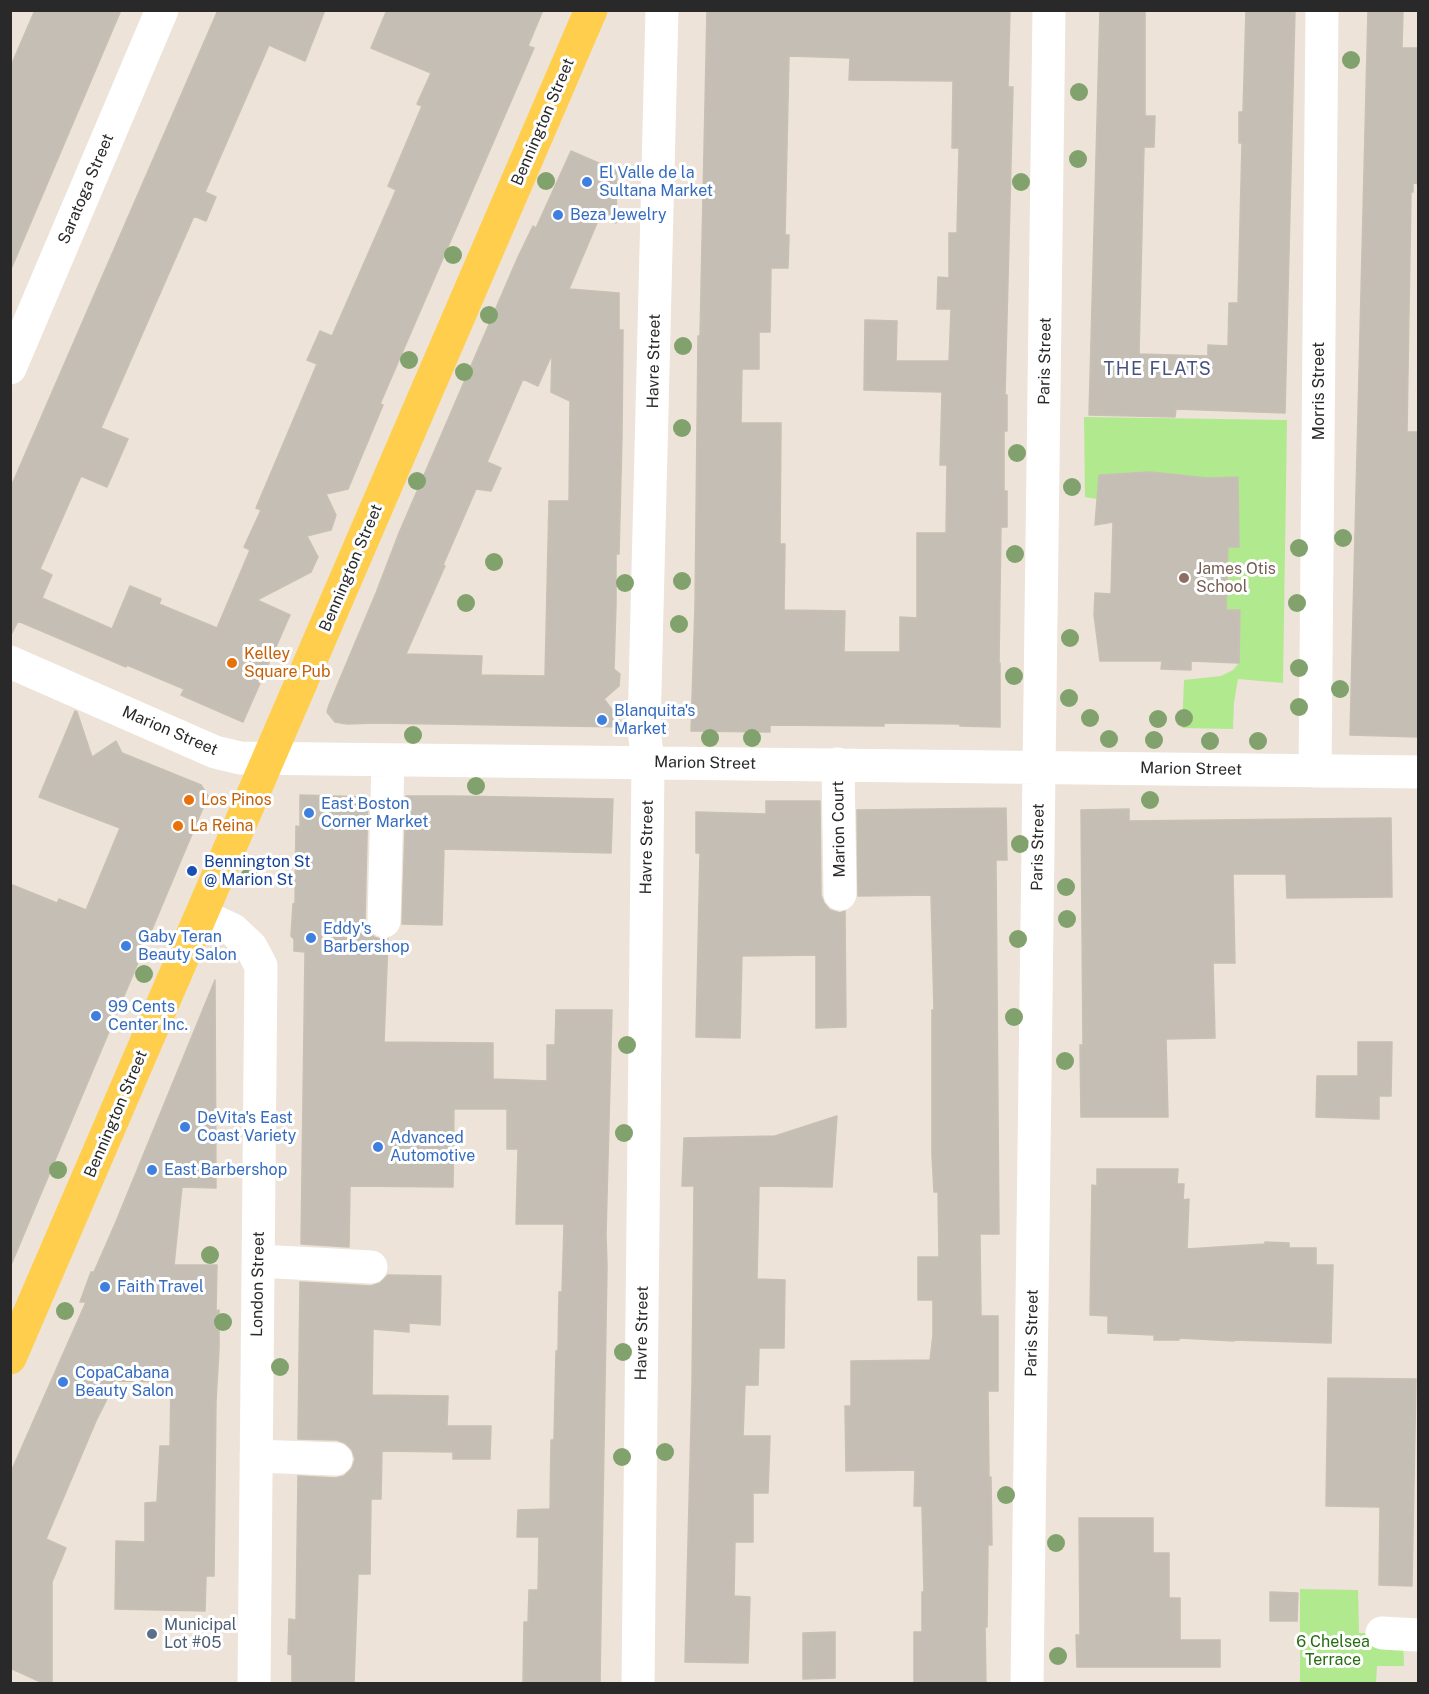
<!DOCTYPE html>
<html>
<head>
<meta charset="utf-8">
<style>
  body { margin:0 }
  #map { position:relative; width:1429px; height:1694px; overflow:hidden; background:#ede3d9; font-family:"Public Sans",sans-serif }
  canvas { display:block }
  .frame { position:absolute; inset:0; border:12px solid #292929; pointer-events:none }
</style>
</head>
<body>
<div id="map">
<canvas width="1429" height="1694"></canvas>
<div class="frame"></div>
</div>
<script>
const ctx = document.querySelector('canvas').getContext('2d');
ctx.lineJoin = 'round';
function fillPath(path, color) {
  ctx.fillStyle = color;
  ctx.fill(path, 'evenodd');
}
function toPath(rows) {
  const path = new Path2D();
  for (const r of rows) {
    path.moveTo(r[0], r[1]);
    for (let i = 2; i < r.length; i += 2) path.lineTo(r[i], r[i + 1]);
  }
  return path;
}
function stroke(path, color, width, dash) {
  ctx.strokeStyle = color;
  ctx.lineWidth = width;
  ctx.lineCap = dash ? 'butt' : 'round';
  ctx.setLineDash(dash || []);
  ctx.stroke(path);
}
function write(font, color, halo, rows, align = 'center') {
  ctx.font = font + ' "Public Sans",sans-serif';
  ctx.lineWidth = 6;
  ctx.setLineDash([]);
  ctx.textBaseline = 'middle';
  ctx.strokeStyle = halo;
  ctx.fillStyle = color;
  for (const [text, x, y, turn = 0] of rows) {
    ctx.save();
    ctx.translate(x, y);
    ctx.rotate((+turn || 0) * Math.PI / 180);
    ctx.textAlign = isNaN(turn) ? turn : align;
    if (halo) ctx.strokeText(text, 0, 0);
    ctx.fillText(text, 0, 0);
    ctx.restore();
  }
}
fillPath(toPath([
  [1084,417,1287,420,1283,683,1238,679,1234,702,1233,729,1182,728,1184,680,1221,676,1233,670,1239,663,1240,610,1226,610,1228,547,1239,546,1238,477,1208,478,1150,472,1100,475,1097,499,1085,497],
  [1300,1589,1358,1590,1359,1633,1403,1633,1404,1666,1377,1666,1376,1683,1300,1683]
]), '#b1e98f');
const building = toPath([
  [35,10,121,10,11,269,10,68,35,10],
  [218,10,325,10,305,61,269,45,205,192,216,197,206,221,194,216,101,428,128,439,118,462,107,487,81,476,40,569,52,575,42,598,112,629,130,586,161,599,159,604,217,628,250,550,244,547,261,510,256,508,317,364,307,360,320,331,332,336,396,190,388,186,422,106,417,104,431,73,371,48,387,10,543,10,528,46,534,48,380,404,383,405,348,489,326,494,336,515,331,530,307,536,318,557,311,572,257,600,290,615,243,722,181,695,184,689,127,665,126,667,18,621,10,637,10,489,218,10],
  [707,10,1010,10,1008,87,1013,87,1005,395,1007,395,1007,431,1004,431,1004,491,1007,491,1007,527,1001,527,999,663,1000,663,1000,727,960,726,960,724,884,723,884,726,770,725,770,732,691,731,695,606,698,336,700,336,707,10],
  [789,56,850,58,849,80,953,81,952,148,959,148,957,233,949,233,949,278,938,277,937,309,951,309,949,361,896,361,897,321,865,320,864,390,942,392,940,465,947,465,946,533,917,533,917,618,900,617,900,652,844,652,845,611,784,610,785,544,780,544,781,423,741,423,742,369,759,369,759,332,770,332,771,268,788,268,789,235,785,235,789,56],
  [1100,10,1145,10,1145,116,1155,116,1154,147,1144,147,1139,354,1208,356,1208,345,1228,346,1229,303,1238,303,1242,143,1239,143,1239,112,1243,112,1246,10,1295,10,1285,413,1176,409,1175,417,1089,415,1100,10],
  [1368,10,1403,10,1402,48,1419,48,1419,184,1413,183,1413,192,1411,192,1407,432,1419,432,1419,737,1350,735,1368,10],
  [571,151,617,171,616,223,600,216,569,289,619,293,619,330,623,330,622,437,619,554,616,554,616,604,614,669,620,674,619,686,604,699,625,727,375,723,347,724,335,722,327,712,329,705,376,593,399,533,518,257,533,226,536,228,571,151],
  [552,354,551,392,570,401,569,501,549,501,545,676,481,675,482,656,406,654,445,566,443,565,476,489,491,491,501,468,487,462,523,379,538,386,552,354],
  [1150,472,1208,478,1238,477,1239,547,1228,547,1226,610,1240,610,1239,663,1191,661,1191,670,1161,669,1162,661,1100,661,1094,615,1095,593,1111,594,1113,522,1095,525,1099,475,1150,472],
  [75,711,77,712,92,757,116,741,122,753,201,785,208,796,11,1265,10,884,57,903,59,899,86,910,120,828,39,797,75,711],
  [300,795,368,797,365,921,367,929,374,937,383,940,388,939,384,1042,493,1043,493,1079,547,1081,547,1045,555,1045,556,1010,612,1010,606,1234,607,1266,600,1683,523,1683,524,1622,528,1622,529,1590,538,1590,539,1537,517,1537,518,1510,550,1509,551,1440,554,1440,556,1351,558,1351,559,1292,562,1292,564,1224,516,1224,518,1149,507,1149,507,1109,454,1109,453,1187,350,1186,349,1247,301,1244,305,952,294,951,294,939,291,936,293,904,295,903,296,826,300,827,300,795],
  [406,796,454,796,613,799,611,853,444,849,442,925,402,924,406,796],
  [766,801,820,801,821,895,824,903,830,910,840,913,845,911,846,1027,816,1028,816,955,742,956,740,1038,696,1037,700,853,696,853,696,812,766,814,766,801],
  [1006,808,1007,860,996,860,999,1234,980,1234,981,1316,998,1316,998,1391,988,1391,989,1478,991,1477,992,1545,988,1545,987,1627,985,1627,986,1683,914,1683,914,1632,922,1632,922,1592,924,1592,922,1506,914,1506,915,1470,846,1471,845,1406,851,1406,851,1361,930,1360,933,1335,933,1300,918,1300,918,1257,939,1257,938,1192,934,1192,932,1155,932,1010,934,1010,931,895,858,896,857,810,1006,808],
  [1129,809,1129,821,1391,818,1392,897,1287,898,1286,874,1233,874,1235,963,1213,963,1215,1038,1166,1039,1168,1117,1081,1117,1080,1045,1083,1045,1081,810,1129,809],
  [215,980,216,1188,182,1187,174,1265,217,1265,216,1311,219,1310,219,1349,216,1401,214,1576,206,1576,205,1611,115,1609,116,1541,145,1542,145,1503,157,1502,160,1446,170,1446,171,1382,116,1381,96,1421,46,1539,66,1548,52,1582,52,1683,43,1683,10,1668,10,1474,86,1302,80,1302,91,1272,94,1272,115,1224,215,980],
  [1358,1042,1392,1042,1391,1096,1379,1096,1379,1119,1316,1117,1317,1076,1358,1076,1358,1042],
  [837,1116,832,1187,759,1186,757,1279,785,1280,784,1348,759,1348,758,1385,745,1385,743,1436,770,1436,768,1493,753,1493,753,1542,735,1542,734,1596,750,1597,748,1663,685,1662,692,1384,694,1186,682,1186,684,1138,775,1136,837,1116],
  [1097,1169,1178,1169,1177,1184,1184,1184,1183,1200,1189,1199,1187,1249,1265,1244,1265,1242,1289,1243,1289,1248,1316,1248,1316,1265,1333,1265,1331,1343,1234,1340,1234,1341,1180,1338,1179,1340,1154,1340,1154,1335,1108,1333,1108,1316,1090,1315,1092,1185,1097,1186,1097,1169],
  [388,1275,441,1276,440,1325,409,1323,409,1332,373,1329,372,1395,448,1396,447,1426,491,1426,490,1459,453,1459,453,1452,382,1451,381,1499,371,1499,370,1574,358,1574,354,1683,292,1683,292,1655,288,1654,289,1619,296,1620,298,1476,335,1478,344,1476,352,1468,355,1459,352,1450,345,1443,337,1440,298,1439,300,1282,371,1286,380,1283,388,1275],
  [1328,1378,1416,1379,1412,1586,1379,1585,1380,1507,1326,1506,1328,1378],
  [1079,1518,1153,1518,1153,1553,1169,1553,1169,1598,1180,1598,1180,1640,1220,1640,1220,1667,1077,1667,1076,1635,1080,1635,1079,1518],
  [1270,1592,1298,1593,1297,1621,1270,1621,1270,1592],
  [835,1632,835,1678,803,1679,803,1633,835,1632]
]);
fillPath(building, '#c4beb5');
stroke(building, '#c8c0b2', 1.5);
stroke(toPath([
  [10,368,162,10],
  [10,662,215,752,240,758,1418,772],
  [838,764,840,894],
  [1315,771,1322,10],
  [201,915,233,930,251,947,261,966,254,1684],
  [384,921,388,760],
  [258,1261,371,1267],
  [256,1456,336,1459],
  [1382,1633,1418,1635],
  [638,1684,648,762,644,730,662,10],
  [1027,1684,1049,10]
]), '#fff', 33);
stroke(toPath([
  [10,1358,591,10]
]), '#fece4c', 33);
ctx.fillStyle = '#81a26c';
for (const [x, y] of [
  [1351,60],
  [1079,92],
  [1078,159],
  [546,181],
  [1021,182],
  [453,255],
  [489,315],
  [683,346],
  [409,360],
  [464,372],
  [682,428],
  [1017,453],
  [417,481],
  [1072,487],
  [1343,538],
  [1299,548],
  [1015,554],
  [494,562],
  [682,581],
  [625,583],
  [466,603],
  [1297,603],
  [679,624],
  [1070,638],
  [1299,668],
  [1014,676],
  [1340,689],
  [1069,698],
  [1299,707],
  [1090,718],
  [1184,718],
  [1158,719],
  [413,735],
  [710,738],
  [752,738],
  [1109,739],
  [1154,740],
  [1210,741],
  [1258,741],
  [476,786],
  [1150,800],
  [1020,844],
  [249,877],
  [1066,887],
  [1067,919],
  [1018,939],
  [144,974],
  [1014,1017],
  [627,1045],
  [1065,1061],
  [624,1133],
  [58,1170],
  [210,1255],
  [65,1311],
  [223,1322],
  [623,1352],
  [280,1367],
  [665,1452],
  [622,1457],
  [1006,1495],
  [1056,1543],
  [1058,1656]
]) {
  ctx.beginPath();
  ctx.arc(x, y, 9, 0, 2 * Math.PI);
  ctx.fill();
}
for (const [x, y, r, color] of [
  [587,182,6,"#3f7fe0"],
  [558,215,6,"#3f7fe0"],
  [1184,578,6,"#8d6e63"],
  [232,663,6,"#e8710a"],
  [602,720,6,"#3f7fe0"],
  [189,800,6,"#e8710a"],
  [309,813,6,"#3f7fe0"],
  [178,826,6,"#e8710a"],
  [192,871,6,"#1a4fb4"],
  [311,938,6,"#3f7fe0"],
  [126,946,6,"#3f7fe0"],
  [96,1016,6,"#3f7fe0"],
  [185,1127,6,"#3f7fe0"],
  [378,1147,6,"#3f7fe0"],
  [152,1170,6,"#3f7fe0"],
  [105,1287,6,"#3f7fe0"],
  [63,1382,6,"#3f7fe0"],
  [152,1634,6,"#5c6f8a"]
]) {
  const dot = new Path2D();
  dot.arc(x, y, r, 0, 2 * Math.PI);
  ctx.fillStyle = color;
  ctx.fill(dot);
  stroke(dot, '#fff', 2);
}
write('16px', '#292929', '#fff', [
  ["Bennington Street",543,122,-67],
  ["Saratoga Street",86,189,-67],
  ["Havre Street",654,361,-89],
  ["Paris Street",1045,361,-89],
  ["Morris Street",1319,391,-90],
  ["Bennington Street",351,568,-67],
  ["Marion Street",170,731,23],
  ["Marion Street",705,763,1],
  ["Marion Street",1191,769,1],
  ["Marion Court",839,829,-91],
  ["Havre Street",647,847,-89],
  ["Paris Street",1038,847,-89],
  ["Bennington Street",116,1114,-67],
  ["London Street",258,1284,-89],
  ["Havre Street",642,1333,-89],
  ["Paris Street",1032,1333,-89]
]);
write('16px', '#366cbe', '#fff', [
  ["El Valle de la",599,173],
  ["Sultana Market",599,191],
  ["Beza Jewelry",570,215],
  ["Blanquita's",614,711],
  ["Market",614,729],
  ["East Boston",321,804],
  ["Corner Market",321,822],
  ["Eddy's",323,929],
  ["Barbershop",323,947],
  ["Gaby Teran",138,937],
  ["Beauty Salon",138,955],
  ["99 Cents",108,1007],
  ["Center Inc.",108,1025],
  ["DeVita's East",197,1118],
  ["Coast Variety",197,1136],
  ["Advanced",390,1138],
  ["Automotive",390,1156],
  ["East Barbershop",164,1170],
  ["Faith Travel",117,1287],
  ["CopaCabana",75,1373],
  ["Beauty Salon",75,1391]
], 'left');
write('16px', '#785e54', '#fff', [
  ["James Otis",1196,569],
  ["School",1196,587]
], 'left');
write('16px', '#c56008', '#fff', [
  ["Kelley",244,654],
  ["Square Pub",244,672],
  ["Los Pinos",201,800],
  ["La Reina",190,826]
], 'left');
write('16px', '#164399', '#fff', [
  ["Bennington St",204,862],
  ["@ Marion St",204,880]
], 'left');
write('16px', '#4e5e75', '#fff', [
  ["Municipal",164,1625],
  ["Lot #05",164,1643]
], 'left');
write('16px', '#286c12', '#fff', [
  ["6 Chelsea",1333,1642],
  ["Terrace",1333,1660]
]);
ctx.letterSpacing = '1.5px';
write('18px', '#45517e', '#fff', [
  ["THE FLATS",1158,369]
]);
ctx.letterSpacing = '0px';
</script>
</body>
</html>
